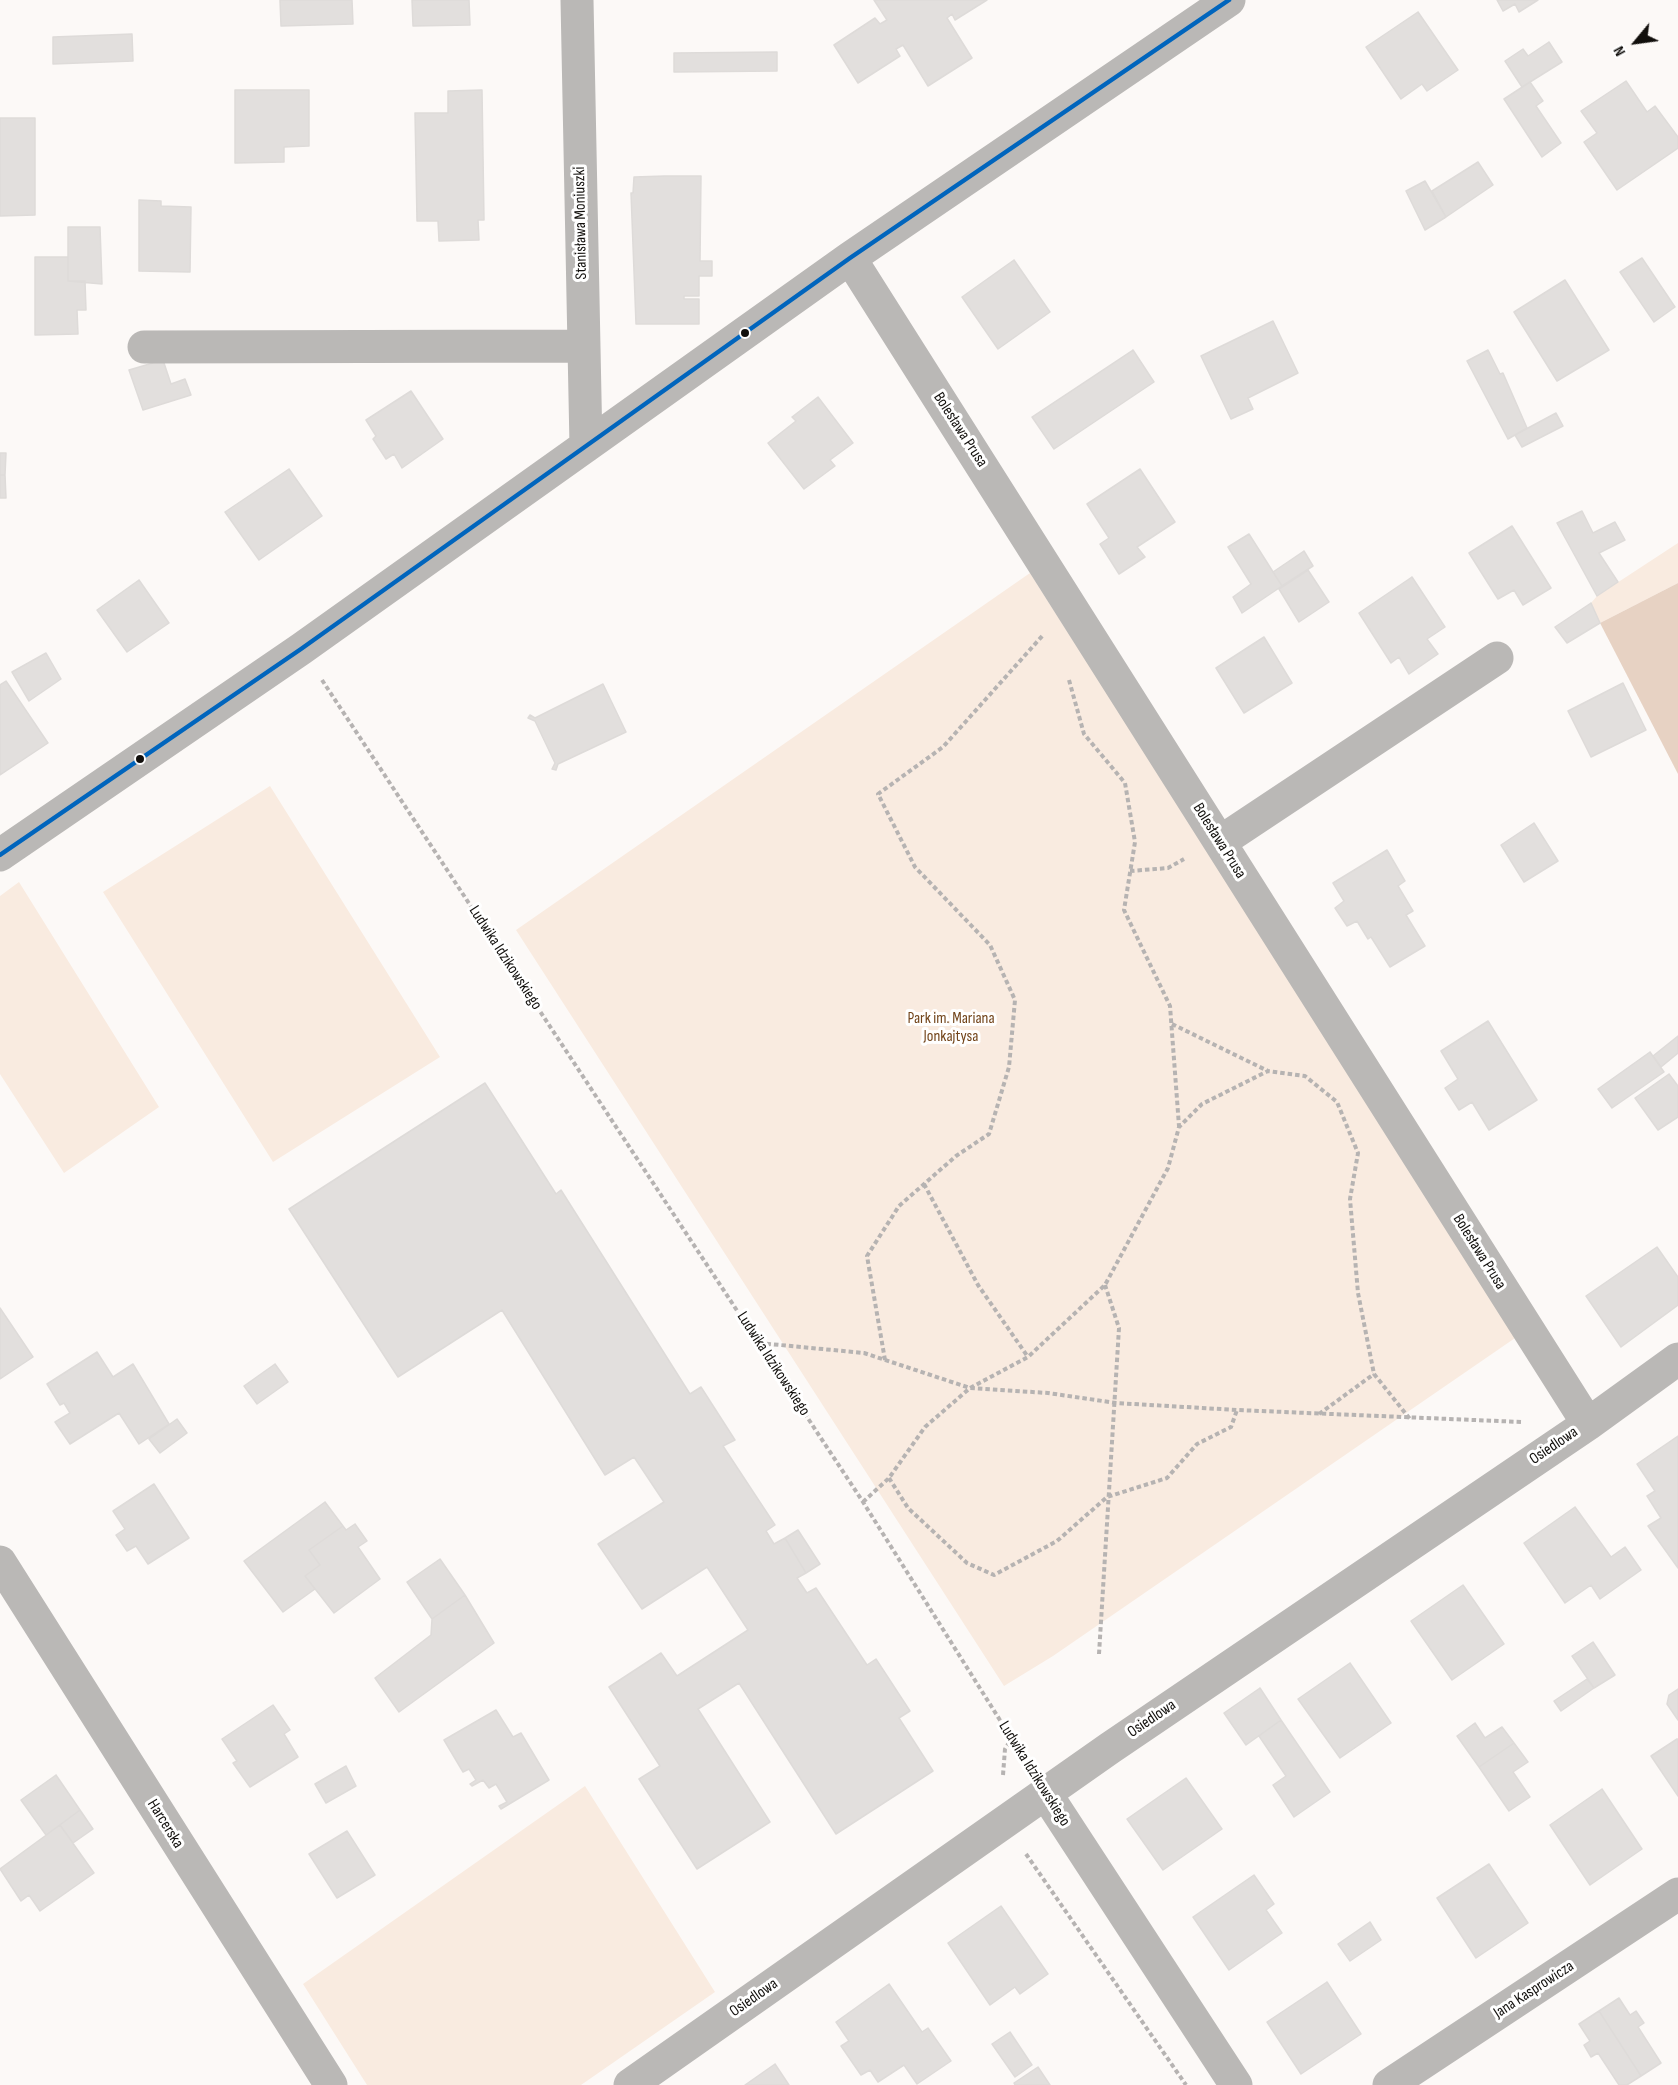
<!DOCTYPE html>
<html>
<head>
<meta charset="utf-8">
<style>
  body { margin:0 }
  #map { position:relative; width:1678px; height:2085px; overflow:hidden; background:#fcf9f7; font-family:"Sofia Sans Condensed",sans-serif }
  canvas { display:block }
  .north { position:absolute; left:1606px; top:12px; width:60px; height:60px; -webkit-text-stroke:4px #fff; paint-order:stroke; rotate:241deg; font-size:16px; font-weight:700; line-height:24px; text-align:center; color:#110f0c }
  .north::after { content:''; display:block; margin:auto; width:21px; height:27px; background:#110f0c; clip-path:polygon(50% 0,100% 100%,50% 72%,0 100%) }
</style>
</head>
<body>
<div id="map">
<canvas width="1678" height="2085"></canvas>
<div class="north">N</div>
</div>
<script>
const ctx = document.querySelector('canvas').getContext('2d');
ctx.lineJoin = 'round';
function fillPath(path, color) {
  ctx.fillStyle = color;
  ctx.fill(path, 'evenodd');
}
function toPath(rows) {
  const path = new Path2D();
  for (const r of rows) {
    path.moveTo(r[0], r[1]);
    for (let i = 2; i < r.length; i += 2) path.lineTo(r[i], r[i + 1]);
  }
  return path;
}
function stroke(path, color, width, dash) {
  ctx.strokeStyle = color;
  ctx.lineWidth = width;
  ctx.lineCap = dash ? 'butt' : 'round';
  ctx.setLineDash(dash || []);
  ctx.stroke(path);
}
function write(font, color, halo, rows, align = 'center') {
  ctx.font = font + ' "Sofia Sans Condensed",sans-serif';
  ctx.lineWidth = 6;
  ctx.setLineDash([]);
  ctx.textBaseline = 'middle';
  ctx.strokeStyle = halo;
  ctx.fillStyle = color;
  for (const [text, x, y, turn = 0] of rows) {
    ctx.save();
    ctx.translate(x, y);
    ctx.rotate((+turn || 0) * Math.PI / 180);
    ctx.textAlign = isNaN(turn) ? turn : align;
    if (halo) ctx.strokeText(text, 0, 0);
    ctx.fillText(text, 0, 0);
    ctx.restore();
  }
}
fillPath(toPath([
  [1678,543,1678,583,1600,623,1591,603,1597,596],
  [1030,573,1518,1336,1053,1656,1004,1686,516,930],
  [270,786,440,1057,273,1162,103,892],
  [19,882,159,1107,64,1173,0,1074,0,896],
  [585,1786,715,1992,581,2085,367,2085,303,1984]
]), '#f9ebe0');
fillPath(toPath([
  [1678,583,1678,774,1600,623]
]), '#e7d2c3');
const building = toPath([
  [280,0,352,0,353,24,281,26,280,0],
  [412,0,469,0,470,25,413,26,412,0],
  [874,0,987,0,955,20,952,14,947,18,972,58,928,86,903,45,896,49,900,56,858,83,834,45,875,18,880,24,887,20,874,0],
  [1497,0,1538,0,1519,12,1515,4,1503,11,1497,0],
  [1418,12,1458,70,1427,91,1422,84,1401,99,1366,47,1418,12],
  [132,34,133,61,53,64,53,37,132,34],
  [1549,42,1562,62,1522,87,1505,61,1523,49,1528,56,1549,42],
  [777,52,777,71,674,72,674,53,777,52],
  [1626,81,1647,112,1655,106,1678,137,1678,148,1617,190,1584,142,1597,133,1581,111,1626,81],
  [1530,82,1543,101,1536,106,1561,143,1542,157,1504,99,1530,82],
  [235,90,309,90,309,146,284,147,284,162,235,163,235,90],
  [482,90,484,220,478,220,479,240,439,241,438,221,417,221,415,113,448,113,448,91,482,90],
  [0,118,35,118,35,215,0,216,0,118],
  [1478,162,1493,185,1446,217,1432,191,1478,162],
  [665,176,701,176,700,261,712,261,712,276,699,276,699,296,684,296,684,299,699,299,699,324,636,324,631,193,633,193,634,177,665,176],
  [1425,181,1446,217,1425,230,1406,191,1425,181],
  [139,200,161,201,161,206,191,207,190,272,139,271,139,200],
  [68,227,100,227,102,284,68,281,68,227],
  [35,257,68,257,68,281,85,281,86,310,77,310,78,334,35,335,35,257],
  [1642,258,1675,307,1654,322,1620,272,1642,258],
  [1014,260,1050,312,998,349,962,297,1014,260],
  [1565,280,1609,350,1557,381,1514,312,1565,280],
  [1273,321,1298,373,1248,398,1253,409,1231,419,1201,356,1273,321],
  [1133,350,1154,382,1054,449,1032,417,1133,350],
  [1488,350,1500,374,1503,373,1527,428,1508,439,1467,361,1488,350],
  [163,360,171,384,185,379,191,395,143,410,129,370,163,360],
  [411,391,443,439,402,468,394,454,386,459,373,439,376,436,366,420,411,391],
  [818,397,853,443,830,460,835,466,804,489,768,443,796,421,792,417,818,397],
  [1556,413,1563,426,1522,447,1515,435,1556,413],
  [0,453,6,453,5,475,0,475,0,453],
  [289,469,322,516,259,560,225,512,289,469],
  [1140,469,1175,522,1137,547,1145,557,1119,574,1100,544,1109,538,1087,504,1140,469],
  [0,475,5,475,6,498,0,498,0,475],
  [1582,511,1593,533,1615,522,1625,540,1599,553,1618,582,1597,596,1557,523,1582,511],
  [1512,526,1551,588,1523,605,1514,590,1498,599,1469,553,1512,526],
  [1249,534,1282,586,1242,613,1233,597,1251,584,1228,547,1249,534],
  [1304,551,1313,566,1282,586,1273,572,1304,551],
  [1308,570,1329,602,1299,622,1279,589,1308,570],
  [1412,577,1445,627,1427,639,1438,654,1409,674,1399,657,1391,663,1359,613,1412,577],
  [139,580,169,623,127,652,97,610,139,580],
  [1591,603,1600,623,1567,643,1555,627,1591,603],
  [1264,637,1292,683,1244,713,1216,668,1264,637],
  [46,653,61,679,29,701,12,672,46,653],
  [6,681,48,743,0,775,0,685,6,681],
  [1623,683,1646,730,1591,757,1568,711,1623,683],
  [603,684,626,732,558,764,556,770,552,769,555,763,535,721,528,718,530,715,535,718,603,684],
  [1534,823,1558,861,1524,882,1501,845,1534,823],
  [1387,850,1405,881,1398,886,1413,911,1406,915,1425,946,1390,967,1371,937,1368,939,1357,921,1347,926,1335,908,1344,901,1333,883,1387,850],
  [1488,1021,1537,1100,1489,1130,1472,1102,1459,1110,1445,1088,1458,1079,1441,1051,1488,1021],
  [1678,1036,1678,1053,1661,1067,1653,1056,1678,1036],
  [1650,1052,1664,1072,1612,1108,1598,1089,1650,1052],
  [1669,1074,1678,1086,1678,1117,1658,1130,1635,1098,1669,1074],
  [485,1083,556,1194,561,1190,690,1394,701,1387,735,1440,723,1446,775,1525,766,1531,774,1544,785,1538,806,1573,797,1578,807,1593,816,1588,867,1665,876,1659,910,1711,899,1718,933,1771,836,1834,739,1683,698,1709,770,1822,697,1869,639,1779,660,1766,609,1687,661,1653,677,1676,748,1630,707,1567,642,1609,598,1544,664,1502,634,1457,605,1475,502,1310,398,1377,289,1209,485,1083],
  [1657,1247,1678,1277,1678,1305,1621,1347,1586,1296,1657,1247],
  [0,1308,33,1357,0,1379,0,1308],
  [97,1352,113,1377,133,1364,169,1424,139,1444,119,1413,70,1444,55,1422,70,1413,64,1403,60,1405,47,1384,97,1352],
  [275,1364,288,1382,257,1404,244,1386,275,1364],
  [177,1419,187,1433,160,1453,149,1439,177,1419],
  [1678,1436,1678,1568,1648,1526,1661,1518,1647,1496,1655,1491,1637,1464,1678,1436],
  [154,1484,189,1538,148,1564,136,1546,127,1551,116,1535,125,1529,113,1511,154,1484],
  [325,1502,343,1526,309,1550,320,1565,305,1576,315,1589,283,1612,244,1561,325,1502],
  [1575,1507,1611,1557,1625,1547,1641,1570,1600,1599,1591,1585,1565,1603,1524,1543,1575,1507],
  [355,1524,367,1541,358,1547,380,1579,334,1613,305,1576,320,1565,309,1550,343,1526,346,1530,355,1524],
  [798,1530,820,1564,806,1573,785,1538,798,1530],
  [440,1559,465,1595,432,1619,407,1582,440,1559],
  [1463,1585,1504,1644,1452,1680,1411,1621,1463,1585],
  [465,1595,494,1643,399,1712,375,1678,431,1635,432,1619,465,1595],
  [1593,1642,1615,1675,1594,1688,1572,1656,1593,1642],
  [1350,1663,1391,1723,1340,1758,1298,1699,1350,1663],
  [1587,1679,1594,1688,1561,1711,1554,1701,1587,1679],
  [1260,1688,1281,1720,1246,1745,1224,1713,1260,1688],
  [1678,1689,1678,1720,1667,1704,1669,1695,1678,1689],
  [273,1705,290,1730,284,1734,298,1757,250,1787,233,1763,237,1761,222,1739,273,1705],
  [496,1710,513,1737,521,1733,549,1780,501,1809,499,1806,507,1802,496,1784,489,1788,483,1780,472,1786,470,1784,476,1780,469,1769,463,1772,444,1740,496,1710],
  [1281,1720,1330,1792,1294,1817,1273,1785,1286,1776,1259,1736,1281,1720],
  [1475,1723,1485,1738,1502,1727,1514,1743,1479,1767,1457,1736,1475,1723],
  [1677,1739,1678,1739,1678,1796,1651,1756,1677,1739],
  [1514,1743,1528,1762,1513,1772,1530,1797,1509,1811,1479,1767,1514,1743],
  [346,1766,356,1786,326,1803,315,1784,346,1766],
  [56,1775,80,1810,46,1835,21,1800,56,1775],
  [1186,1778,1222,1829,1163,1870,1127,1819,1186,1778],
  [1602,1789,1642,1849,1590,1885,1550,1825,1602,1789],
  [80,1810,93,1829,73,1843,60,1825,80,1810],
  [60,1825,94,1873,40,1911,29,1895,21,1901,0,1869,60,1825],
  [347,1831,375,1875,337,1898,309,1854,347,1831],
  [1489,1864,1528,1923,1476,1958,1437,1898,1489,1864],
  [1254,1875,1274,1904,1266,1910,1282,1933,1229,1970,1193,1917,1254,1875],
  [1001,1906,1048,1974,1020,1994,1015,1987,990,2005,948,1943,1001,1906],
  [1370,1922,1381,1940,1350,1961,1338,1944,1370,1922],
  [1327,1982,1361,2034,1301,2074,1267,2022,1327,1982],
  [889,1984,922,2032,928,2028,951,2061,917,2084,904,2065,878,2082,870,2070,861,2075,841,2046,849,2041,836,2022,889,1984],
  [1619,1998,1630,2015,1636,2011,1644,2023,1638,2027,1661,2063,1641,2076,1599,2011,1619,1998],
  [1599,2011,1641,2076,1627,2085,1619,2085,1598,2053,1591,2057,1584,2045,1590,2041,1579,2024,1599,2011],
  [1010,2032,1032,2065,1015,2077,992,2044,1010,2032],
  [775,2064,789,2085,745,2085,775,2064],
  [1038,2067,1050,2085,1015,2085,1014,2083,1038,2067]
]);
fillPath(building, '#e2dfdd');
stroke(building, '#dedbd9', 1.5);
stroke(toPath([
  [322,680,863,1502,1025,1760],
  [1069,680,1084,734,1125,783,1135,842,1124,910,1170,1006,1179,1126],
  [1130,871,1168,868,1184,859],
  [1172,1024,1268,1071],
  [924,1184,978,1285,1028,1357],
  [759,1343,864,1353,970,1388,1048,1393,1116,1403,1237,1410,1521,1422],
  [885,1360,867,1256,899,1206,956,1156,989,1134,1009,1067,1015,1000,990,945,915,867,878,794,943,747,1044,634],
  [1319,1414,1374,1374],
  [889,1478,908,1508,967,1563,994,1575,1057,1541,1107,1497,1167,1478,1197,1444,1231,1427,1237,1410],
  [863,1502,889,1478,925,1427,970,1388,1028,1357,1105,1285,1168,1168,1179,1127,1202,1104,1268,1071,1305,1076,1337,1102,1358,1153,1350,1199,1358,1293,1374,1374,1410,1419],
  [1099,1654,1119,1328,1105,1285],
  [1003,1775,1005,1749,1012,1738],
  [1026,1854,1186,2085]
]), '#b6b3b2', 4, [4.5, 3]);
stroke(toPath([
  [577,0,586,446],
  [850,258,1588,1424],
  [144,347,584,346],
  [1220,842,1497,658],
  [0,855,301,649,850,258,1229,0],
  [0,1562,331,2085],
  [1046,1794,1236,2085],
  [630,2085,1110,1748,1588,1424,1678,1359],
  [1389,2085,1678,1894]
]), '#bab8b6', 33);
stroke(toPath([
  [0,855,301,649,850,258,1229,0]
]), '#0065bd', 4.5);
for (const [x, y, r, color] of [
  [745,333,5,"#110f0c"],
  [140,759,5,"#110f0c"]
]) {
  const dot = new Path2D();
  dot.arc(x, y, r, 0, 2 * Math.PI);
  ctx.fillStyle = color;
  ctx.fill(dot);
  stroke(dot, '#fff', 2);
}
write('16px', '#110f0c', '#fff', [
  ["Stanisława Moniuszki",581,223,-91],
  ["Bolesława Prusa",960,430,57],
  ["Bolesława Prusa",1219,841,58],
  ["Ludwika Idzikowskiego",505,958,57],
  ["Bolesława Prusa",1479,1252,58],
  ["Ludwika Idzikowskiego",773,1364,57],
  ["Osiedlowa",1554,1446,-34],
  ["Osiedlowa",1152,1719,-34],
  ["Ludwika Idzikowskiego",1034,1774,58],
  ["Harcerska",165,1824,58],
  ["Jana Kasprowicza",1534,1990,-33],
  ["Osiedlowa",754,1998,-35]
]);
write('16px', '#72441a', '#fff', [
  ["Park im. Mariana",951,1019],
  ["Jonkajtysa",951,1037]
]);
</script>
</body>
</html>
